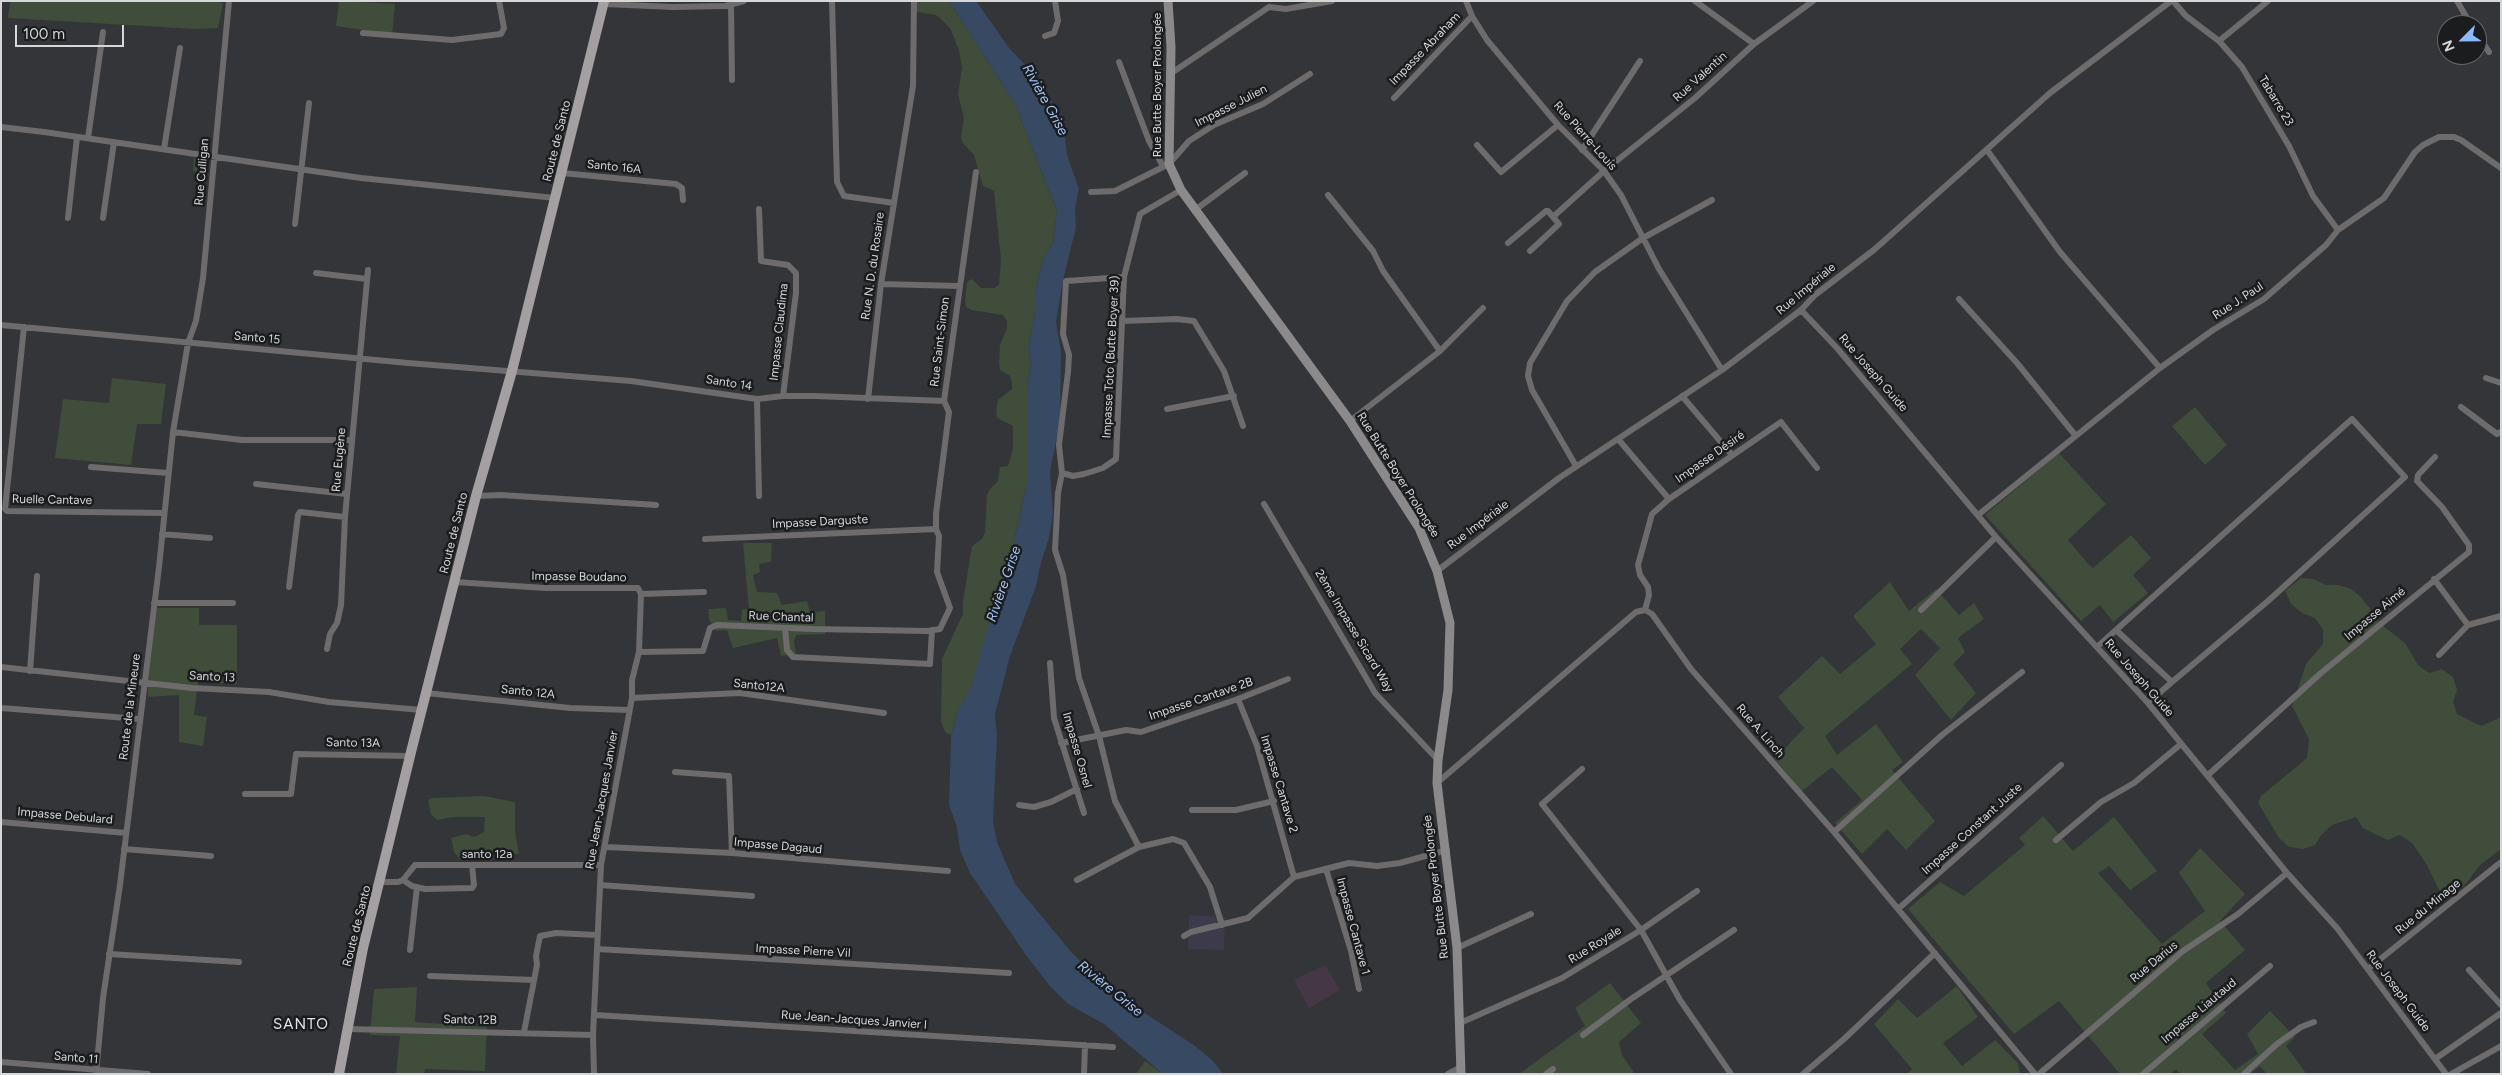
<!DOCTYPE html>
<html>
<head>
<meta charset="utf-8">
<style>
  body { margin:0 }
  #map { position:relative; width:2502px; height:1075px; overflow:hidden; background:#333538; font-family:Figtree,sans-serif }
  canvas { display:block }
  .frame { position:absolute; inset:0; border:2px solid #d6d7d9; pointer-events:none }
  .north { position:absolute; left:2437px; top:15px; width:50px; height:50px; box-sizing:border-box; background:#1b1c1e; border:1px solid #666769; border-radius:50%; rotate:247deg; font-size:14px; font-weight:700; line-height:20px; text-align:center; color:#d6d7d9 }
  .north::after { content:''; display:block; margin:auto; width:18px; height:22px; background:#8cb9fc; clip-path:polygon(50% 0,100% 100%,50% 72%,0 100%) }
  .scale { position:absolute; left:15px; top:25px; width:109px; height:22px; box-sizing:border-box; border:2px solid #d6d7d9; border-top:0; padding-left:6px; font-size:15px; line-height:18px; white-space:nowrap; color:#d6d7d9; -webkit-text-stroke:4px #1b1c1e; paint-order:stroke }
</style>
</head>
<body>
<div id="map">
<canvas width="2502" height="1075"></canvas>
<div class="frame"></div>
<div class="north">N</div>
<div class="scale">100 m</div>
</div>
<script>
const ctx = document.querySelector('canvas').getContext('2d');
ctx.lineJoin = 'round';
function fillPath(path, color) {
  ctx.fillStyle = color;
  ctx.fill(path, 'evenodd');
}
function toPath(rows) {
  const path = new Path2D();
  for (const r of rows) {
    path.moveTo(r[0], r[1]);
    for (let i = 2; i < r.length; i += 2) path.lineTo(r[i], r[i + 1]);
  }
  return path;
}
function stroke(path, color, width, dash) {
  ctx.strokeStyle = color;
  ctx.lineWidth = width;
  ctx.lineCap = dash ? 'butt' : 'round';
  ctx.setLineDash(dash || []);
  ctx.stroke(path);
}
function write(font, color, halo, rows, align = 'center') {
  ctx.font = font + ' Figtree,sans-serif';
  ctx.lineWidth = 5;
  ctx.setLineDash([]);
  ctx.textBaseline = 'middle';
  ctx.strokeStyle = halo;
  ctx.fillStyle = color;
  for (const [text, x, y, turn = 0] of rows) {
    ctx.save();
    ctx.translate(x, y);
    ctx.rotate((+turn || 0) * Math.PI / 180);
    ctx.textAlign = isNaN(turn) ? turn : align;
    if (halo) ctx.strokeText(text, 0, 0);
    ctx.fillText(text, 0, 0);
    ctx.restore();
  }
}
fillPath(toPath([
  [1189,915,1225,917,1224,950,1188,949]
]), '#3c3a4b');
fillPath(toPath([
  [1325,965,1340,990,1309,1008,1294,980]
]), '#463744');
fillPath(toPath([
  [10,1,215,1,223,3,218,28,195,29,8,18],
  [339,1,395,4,392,34,336,26],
  [910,1,949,1,1014,102,1057,211,1053,243,1043,259,1035,292,1035,311,1028,349,1031,362,1027,388,1027,483,1014,541,1015,561,1011,581,993,617,971,688,959,709,951,735,945,732,941,721,942,659,963,614,963,601,972,546,982,539,985,533,987,495,990,489,998,481,1000,467,1008,466,1013,448,1013,426,997,418,996,412,998,400,1012,389,1012,383,1010,376,1000,370,999,363,1000,345,1007,328,1007,321,1003,315,971,310,966,307,965,301,967,282,972,279,981,288,994,288,999,285,1001,260,994,191,983,186,974,155,962,142,961,136,964,118,958,94,962,68,959,50,950,28,941,19,936,15,918,12],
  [194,158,203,160,202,172,193,171],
  [112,378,166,384,161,424,137,424,131,465,55,458,63,399,109,403],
  [2195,407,2227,445,2205,465,2172,426],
  [2059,453,2106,504,2068,540,2089,565,2093,568,2131,535,2151,558,2133,575,2148,593,2113,622,2100,605,2081,621,1985,515],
  [743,543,772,543,771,562,759,564,760,572,753,575,757,592,777,593,782,605,807,601,810,612,825,611,825,634,796,635,794,641,796,654,781,656,777,638,733,648,727,630,716,631,709,619,708,609,726,608,728,620,741,621,742,609,749,610],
  [2301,578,2313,579,2326,585,2339,585,2351,589,2361,597,2383,626,2405,643,2418,665,2429,673,2442,669,2453,677,2457,690,2453,702,2457,714,2481,726,2501,717,2501,849,2480,865,2464,886,2452,891,2439,890,2427,865,2412,843,2400,835,2388,840,2375,834,2363,828,2356,817,2332,825,2322,834,2315,845,2303,849,2289,847,2279,838,2258,803,2261,796,2307,758,2309,739,2292,706,2306,664,2323,644,2323,630,2315,618,2302,613,2291,604,2285,591],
  [1890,582,1909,611,1936,589,1959,615,1974,603,1984,619,1958,638,1965,652,1953,664,1976,693,1951,720,1915,675,1940,648,1921,629,1900,649,1912,664,1825,736,1837,755,1876,724,1903,762,1892,770,1935,821,1906,850,1887,829,1862,854,1835,823,1862,800,1832,767,1802,791,1775,759,1804,728,1778,697,1822,656,1840,674,1876,644,1853,616],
  [157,608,199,608,199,625,237,625,237,684,198,682,194,715,207,717,203,746,179,742,179,695,148,697,148,680],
  [484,796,515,802,515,832,519,854,486,853,460,859,454,852,451,838,466,834,474,837,484,832,485,817,452,817,437,820,431,814,428,800,432,798],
  [2043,816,2073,851,2114,817,2157,871,2130,890,2109,866,2098,873,2162,944,2205,911,2179,873,2200,848,2245,894,2220,921,2245,950,2206,983,2226,1013,2202,1034,2235,1070,2258,1054,2247,1034,2270,1011,2295,1037,2286,1046,2306,1073,2267,1074,2260,1066,2250,1074,2181,1074,2176,1069,2170,1074,2120,1074,2059,1001,2014,1034,1908,909,1940,882,1964,896,2025,845,2019,838],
  [1610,983,1641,1023,1619,1042,1622,1055,1635,1074,1519,1074,1585,1026,1575,1008],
  [1957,986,1978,1017,1943,1043,1962,1066,1995,1040,2018,1063,2020,1074,1907,1074,1912,1069,1874,1024,1898,999,1917,1018],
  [417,987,415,1022,487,1027,485,1071,425,1069,424,1074,396,1074,400,1036,370,1035,374,989],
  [1145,1061,1163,1074,1136,1074]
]), '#3f4d3a');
fillPath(toPath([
  [949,1,976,1,1010,49,1037,77,1053,104,1064,130,1067,155,1079,189,1075,208,1076,227,1063,280,1056,322,1061,352,1060,421,1050,471,1053,514,1049,538,1041,562,1036,586,1010,656,995,714,997,735,993,821,997,842,1015,884,1072,953,1122,998,1195,1046,1212,1060,1223,1074,1163,1074,1104,1024,1068,1004,1049,985,1026,955,970,873,960,850,957,827,949,805,951,735,959,709,971,687,987,629,1005,594,1015,561,1014,541,1027,483,1027,388,1031,362,1028,349,1035,311,1035,292,1043,259,1053,243,1057,211,1014,102]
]), '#374963');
stroke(toPath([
  [832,1,837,182,844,196,894,203,881,284,868,399],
  [1466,1,1472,16,1487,40,1558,125,1604,171,1621,195,1659,269,1722,370],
  [1695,1,1754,44],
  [2173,1,2186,16,2219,41,2242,67,2289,146,2313,196,2338,230],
  [2457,1,2471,25],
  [604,4,673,7,725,6,744,1],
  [731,5,732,80],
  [363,33,452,40,501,34,504,28,499,1],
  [2477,34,2489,52],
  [1045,36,1054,33,1058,21,1055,1],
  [2219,41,2268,1],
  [1119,62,1149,141,1163,166],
  [1170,74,1269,7,1286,9,1332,1],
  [1394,98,1472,16],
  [1,127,44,132,361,178,555,198],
  [88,138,103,32],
  [1477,145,1501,172,1558,125],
  [164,149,180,48],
  [1582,150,1640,61],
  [1987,150,2060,252,2160,368],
  [562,173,676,184,682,188,683,200],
  [1091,192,1115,191,1169,164,1189,141,1214,125,1263,104,1310,74],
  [1328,195,1373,251,1383,271,1440,351],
  [894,203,913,86,914,1],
  [759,209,761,261,788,265,796,273,796,293,783,396],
  [1195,210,1245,173],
  [1554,216,1604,171,1695,98,1754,44,1813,1],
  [68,218,77,137],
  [103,218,114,142],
  [295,224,309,103],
  [1508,243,1546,211,1548,211,1559,224,1530,251],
  [316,273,367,279],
  [1124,277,1066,281,1063,334,1069,355,1068,372,1059,445,1062,473,1058,493,1055,550,1063,575,1079,678,1099,736,1115,801,1139,847,1173,839,1184,843,1210,887,1222,925],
  [881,284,959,286],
  [1959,299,2017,363,2075,435],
  [1801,310,1837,348,1996,537,2148,703,2287,873,2337,928,2446,1074],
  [1123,321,1177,319,1194,321,1224,371,1243,426],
  [1,325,408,363,631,381,757,399,783,396,815,396,944,401],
  [24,327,5,509,7,511,164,513],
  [2486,378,2501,383],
  [1682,396,1732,455],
  [757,399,759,496],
  [2461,407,2497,434,2501,432],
  [1167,409,1234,396],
  [1350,421,1440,351,1483,308],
  [173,432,242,440,352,440],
  [1618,439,1669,499,1781,422,1817,468],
  [1576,466,1532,390,1528,376,1530,363,1567,301,1595,272,1643,238,1712,200],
  [91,467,168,473],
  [1062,473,1073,476,1084,474,1103,468,1116,459,1124,277,1140,214,1181,190],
  [256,484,347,494],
  [476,496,501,495,656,505],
  [1264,504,1375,693,1438,760],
  [1978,515,2160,368,2213,330,2264,299,2326,245,2338,230,2384,198,2415,152,2423,145,2439,137,2454,137,2461,140,2501,168],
  [162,534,210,538],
  [705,539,936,529],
  [1437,571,1559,478,1722,370,1801,310,1815,295,1875,249,2050,93,2171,1],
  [2434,579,2468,625,2501,616],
  [455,582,545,588,638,588,641,594,639,652,632,680,632,698,601,865,593,1035,594,1074],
  [289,587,298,515,300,512,345,517],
  [641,594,704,592],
  [154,603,233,603],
  [1645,610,1649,595,1648,587,1640,575,1638,565,1652,514,1669,499],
  [1921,610,1996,537],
  [785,628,787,650,793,657,930,664,932,630],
  [2097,647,2116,630],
  [327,649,330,634,337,623,341,605,345,517,368,270],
  [639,652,703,651,710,628,717,625,813,629,927,631,940,629,950,608,937,572,939,536,936,529,936,514,949,412,944,401,976,172],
  [2439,655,2468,625],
  [1050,663,1054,718,1084,813],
  [1,667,192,688,269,692,329,702,422,710],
  [30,671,37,576],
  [426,693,570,708,629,710],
  [632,698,740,693,884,713],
  [1238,699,1257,746,1294,877],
  [2148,703,2172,682,2268,601,2405,477,2352,419,2116,630,2172,682],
  [1,708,139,719],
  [1061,743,1126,730,1141,732,1238,699,1288,679],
  [1582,769,1542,804,1641,930,1697,891],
  [675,772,729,776,732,853],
  [2208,775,2321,673,2469,552,2469,545,2442,507,2417,481,2418,475,2435,457],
  [1437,783,1636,612,1645,610,1652,614,1691,669,1834,832,2035,1074],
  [245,794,291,794,296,754,410,756],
  [1019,805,1034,807,1051,802,1077,789],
  [1192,810,1236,810,1274,801],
  [1,822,126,833],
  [1834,832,1942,735,2022,672],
  [2056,840,2101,802,2134,783,2181,744],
  [606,847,732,853,948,871],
  [124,849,211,856],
  [1326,869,1351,951,1359,989],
  [403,880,412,886,425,889,472,888,474,885,472,865],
  [1077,880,1139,847],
  [380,882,398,882,403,880,415,865,601,865],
  [600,885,752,896],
  [1898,909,2061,765],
  [1184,936,1191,932,1248,918,1294,877,1349,863,1377,866,1400,863,1447,850],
  [1457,948,1531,914],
  [597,949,1009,973],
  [410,950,417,887],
  [109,954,239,962],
  [2368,969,2501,862],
  [2469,970,2501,1005],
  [430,976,534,980],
  [595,1015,1113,1047],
  [1460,1023,1562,978,1641,930,1680,1000,1731,1074],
  [347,1029,593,1035],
  [524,1032,537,965,536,956,540,936,556,933,597,935],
  [1583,1035,1631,999,1734,930],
  [2435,1059,2501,1013],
  [1,1062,148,1074],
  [96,1074,103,998,120,885,159,567,173,432,188,343,196,321,203,278,229,1],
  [1084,1074,1085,1045],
  [1448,1074,1461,1067],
  [1546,1074,1553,1069],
  [1803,1074,1844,1039,1935,953],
  [2039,1074,2183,951,2238,914,2287,873],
  [2143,1074,2270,966],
  [2244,1074,2277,1044,2301,1027,2314,1022],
  [2451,1074,2501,1046]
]), '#6d6b6b', 6);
stroke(toPath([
  [1168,1,1171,47,1169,164,1181,190,1350,421,1419,528,1437,571,1450,623,1448,690,1438,760,1437,783,1457,948,1461,1074]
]), '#8c898a', 9);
stroke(toPath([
  [339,1074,363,948,412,748,476,496,512,371,604,1]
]), '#a4a0a1', 10);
write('12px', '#d6d7d9', '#1b1c1e', [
  ["Impasse Abraham",1425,49,-46],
  ["Rue Valentin",1700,77,-42],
  ["Rue Butte Boyer Prolongée",1157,85,-90],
  ["Tabarre 23",2276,101,59],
  ["Impasse Julien",1231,106,-27],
  ["Rue Pierre-Louis",1585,136,48],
  ["Route de Santo",557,141,-76],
  ["Santo 16A",614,167,6],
  ["Rue Culligan",202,172,-85],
  ["Rue N. D. du Rosaire",873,266,-82],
  ["Rue Impériale",1806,289,-40],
  ["Rue J. Paul",2238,301,-33],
  ["Impasse Claudima",779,332,-84],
  ["Santo 15",257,338,5],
  ["Rue Saint-Simon",940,342,-83],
  ["Impasse Toto (Butte Boyer 39)",1111,357,-87],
  ["Rue Joseph Guide",1873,373,49],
  ["Santo 14",729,383,9],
  ["Impasse Désiré",1710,457,-35],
  ["Rue Eugène",339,460,-85],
  ["Rue Butte Boyer Prolongée",1398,475,58],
  ["Ruelle Cantave",52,500,1],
  ["Impasse Darguste",820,522,-3],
  ["Rue Impériale",1478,525,-37],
  ["Route de Santo",454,533,-76],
  ["Impasse Boudano",579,577,1],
  ["Impasse Aimé",2375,614,-40],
  ["Rue Chantal",781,617,2],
  ["2ème Impasse Sicard Way",1354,631,59],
  ["Santo 13",212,677,3],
  ["Rue Joseph Guide",2139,678,49],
  ["Santo12A",759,686,6],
  ["Santo 12A",528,692,6],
  ["Impasse Cantave 2B",1201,699,-19],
  ["Route de la Mineure",130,707,-83],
  ["Rue A. Linch",1760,731,49],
  ["Santo 13A",353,743,1],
  ["Impasse Osnel",1077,750,74],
  ["Impasse Cantave 2",1279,784,73],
  ["Rue Jean-Jacques Janvier",602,800,-80],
  ["Impasse Debulard",65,816,5],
  ["Impasse Constant Juste",1972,829,-42],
  ["Impasse Dagaud",778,846,5],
  ["santo 12a",487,854],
  ["Rue Butte Boyer Prolongée",1436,887,-97],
  ["Rue du Minage",2428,907,-39],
  ["Route de Santo",357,926,-76],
  ["Impasse Cantave 1",1353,926,75],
  ["Rue Royale",1595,945,-32],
  ["Impasse Pierre Vil",803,951,3],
  ["Rue Darius",2154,962,-40],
  ["Rue Joseph Guide",2398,991,53],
  ["Impasse Liautaud",2199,1011,-40],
  ["Santo 12B",470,1020,1],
  ["Rue Jean-Jacques Janvier I",854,1020,4],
  ["Santo 11",76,1058,5]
]);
write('italic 14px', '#a2c5f6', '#1b1c1e', [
  ["Rivière Grise",1045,100,61],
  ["Rivière Grise",1004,584,-71],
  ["Rivière Grise",1110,989,39]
]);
ctx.letterSpacing = '1px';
write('15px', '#e2e5e8', '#1b1c1e', [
  ["SANTO",301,1025]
]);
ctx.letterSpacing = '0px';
</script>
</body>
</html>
